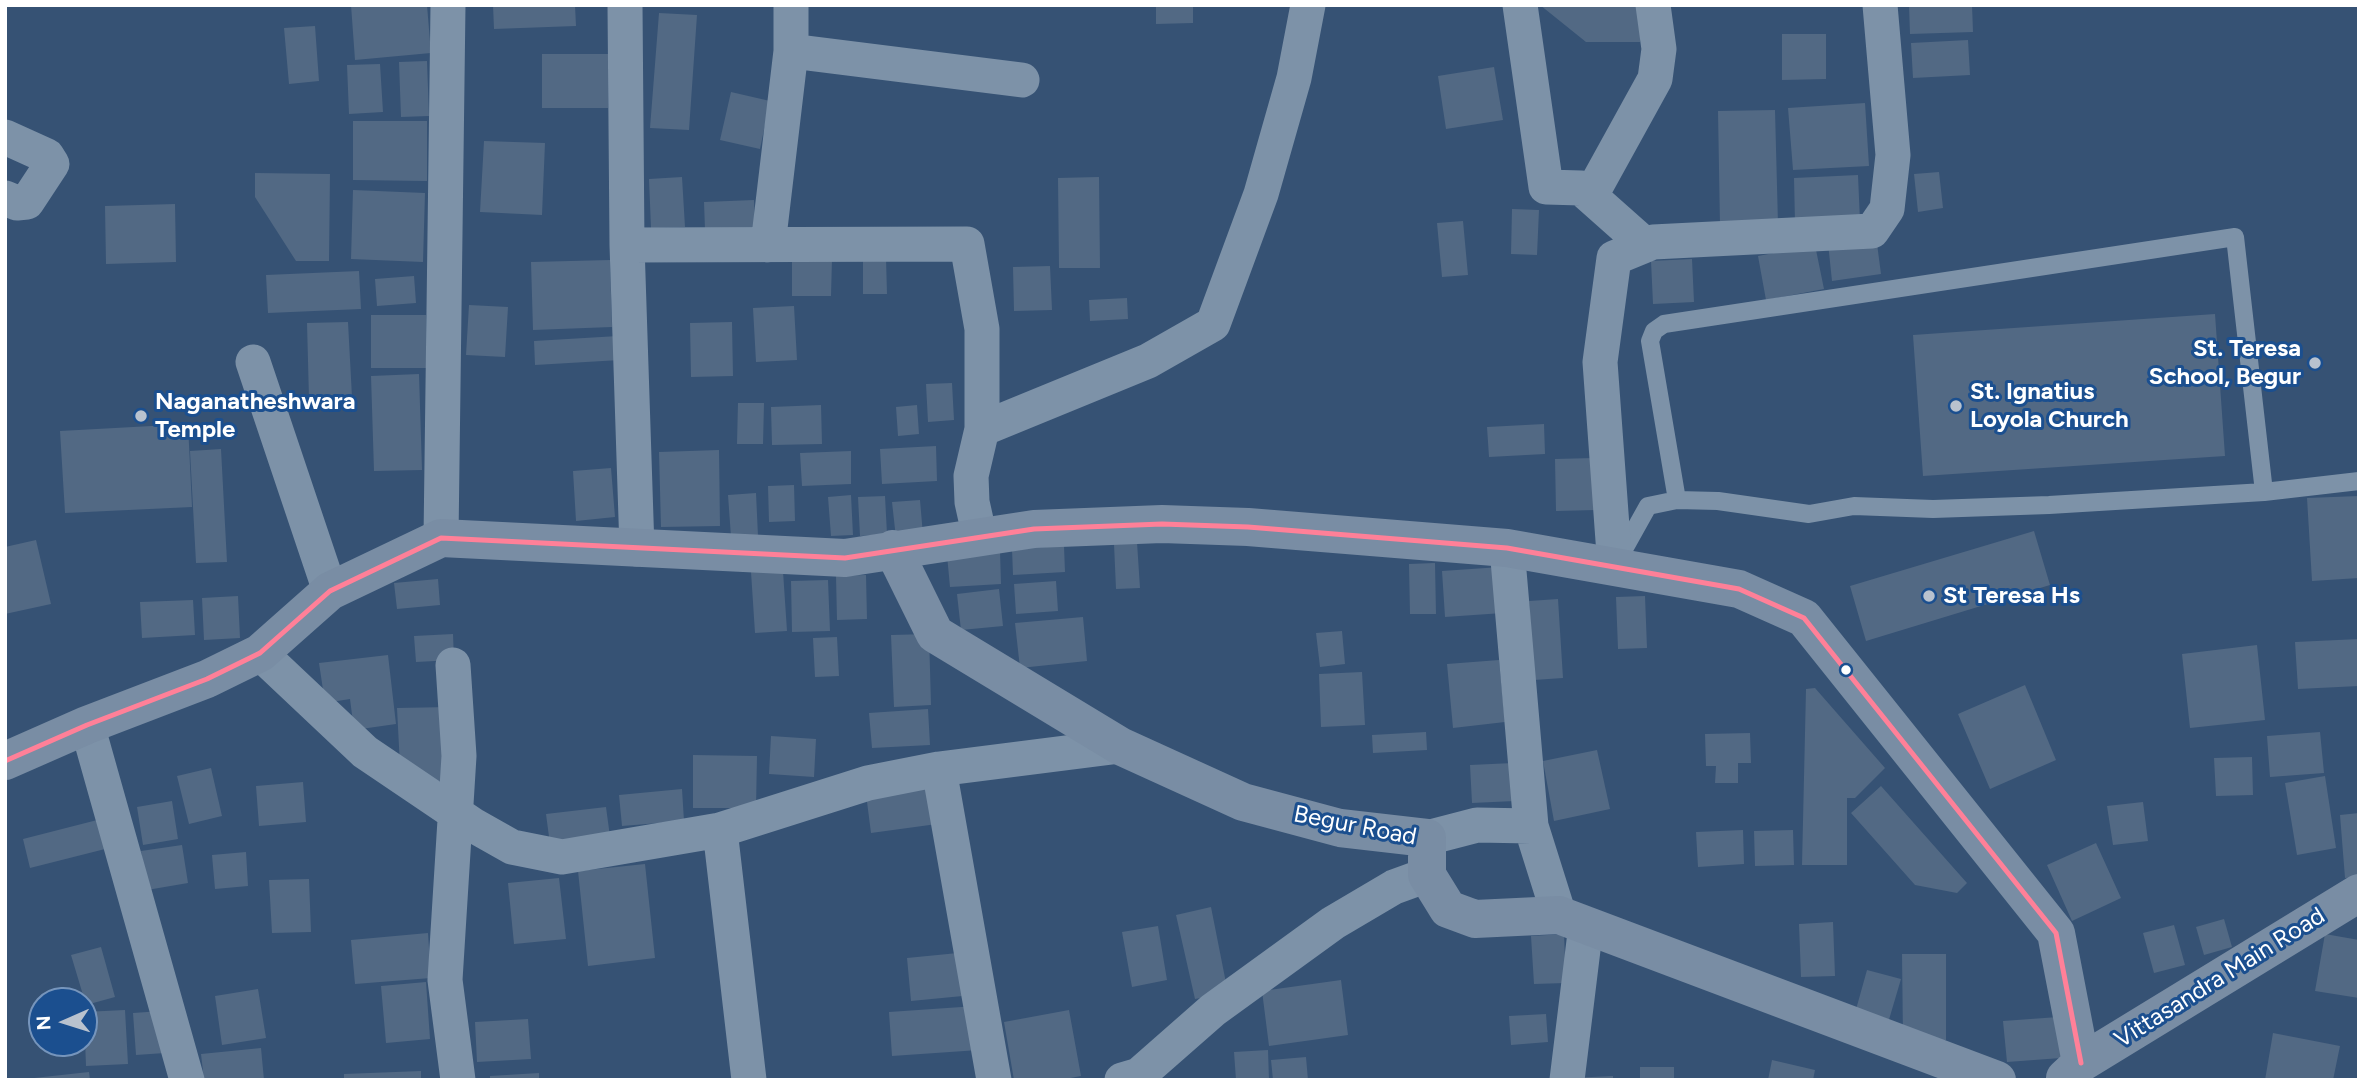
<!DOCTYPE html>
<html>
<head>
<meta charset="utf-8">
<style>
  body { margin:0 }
  #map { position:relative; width:2364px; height:1085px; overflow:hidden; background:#365274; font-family:Figtree,sans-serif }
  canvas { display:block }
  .frame { position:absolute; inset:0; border:7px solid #fff; pointer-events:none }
  .north { position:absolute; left:28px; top:987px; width:70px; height:70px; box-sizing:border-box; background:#1b4f8f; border:2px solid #7695bc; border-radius:50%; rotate:267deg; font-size:19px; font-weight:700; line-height:28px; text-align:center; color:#fff }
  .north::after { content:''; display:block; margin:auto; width:24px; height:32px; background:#b9c2ce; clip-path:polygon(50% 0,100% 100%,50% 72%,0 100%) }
</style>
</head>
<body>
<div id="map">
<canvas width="2364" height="1085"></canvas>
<div class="frame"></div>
<div class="north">N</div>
</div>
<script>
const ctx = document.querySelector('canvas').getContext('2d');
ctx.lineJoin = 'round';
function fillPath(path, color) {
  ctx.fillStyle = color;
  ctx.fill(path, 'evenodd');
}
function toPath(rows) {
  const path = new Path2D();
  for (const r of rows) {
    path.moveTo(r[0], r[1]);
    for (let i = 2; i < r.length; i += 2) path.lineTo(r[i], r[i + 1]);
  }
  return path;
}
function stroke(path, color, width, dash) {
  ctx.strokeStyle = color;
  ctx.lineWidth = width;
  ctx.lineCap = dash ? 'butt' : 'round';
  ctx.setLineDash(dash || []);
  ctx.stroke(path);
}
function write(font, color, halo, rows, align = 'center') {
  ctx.font = font + ' Figtree,sans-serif';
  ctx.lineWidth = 6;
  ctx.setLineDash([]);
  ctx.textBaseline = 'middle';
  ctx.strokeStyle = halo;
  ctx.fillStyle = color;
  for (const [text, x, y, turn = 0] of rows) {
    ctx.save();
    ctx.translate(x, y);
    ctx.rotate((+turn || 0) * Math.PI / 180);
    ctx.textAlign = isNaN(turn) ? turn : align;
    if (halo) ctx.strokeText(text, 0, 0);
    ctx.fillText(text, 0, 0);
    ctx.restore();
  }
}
fillPath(toPath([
  [351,5,427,5,431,53,355,60],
  [493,5,575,5,576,26,494,29],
  [1156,5,1193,5,1193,23,1156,24],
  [1540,5,1640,5,1640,42,1586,42],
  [1909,5,1972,5,1973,32,1910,34],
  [659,13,697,15,689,130,650,128],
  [315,26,319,81,289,84,284,28],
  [1782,34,1826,34,1826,79,1782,80],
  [1968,40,1970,75,1913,78,1911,43],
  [542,54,609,54,608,108,542,108],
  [427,61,429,116,401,117,399,62],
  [380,64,383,112,349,114,347,65],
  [1494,67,1503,120,1446,129,1438,76],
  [731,92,770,101,760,149,720,140],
  [1865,103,1869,166,1793,170,1788,108],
  [1775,110,1778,224,1720,226,1718,111],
  [353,121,427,121,427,181,353,180],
  [484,141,545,143,542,215,480,212],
  [1939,172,1943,208,1918,212,1914,174],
  [255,173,330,174,329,261,296,261,255,197],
  [1858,175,1860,221,1795,223,1794,178],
  [682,177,685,227,651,228,649,179],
  [1099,177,1100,268,1059,268,1058,178],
  [353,190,425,193,423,262,351,259],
  [754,200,755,228,705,230,704,202],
  [175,204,176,262,106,264,105,206],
  [1512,209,1539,210,1537,255,1511,254],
  [1463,221,1468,275,1442,277,1437,223],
  [1876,236,1881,274,1832,281,1828,243],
  [1815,245,1824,289,1766,300,1758,256],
  [863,258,886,258,887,294,863,294],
  [792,259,832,259,831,296,792,296],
  [1692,259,1694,302,1653,304,1651,261],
  [610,260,612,327,533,330,531,262],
  [1050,266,1052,310,1014,311,1013,267],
  [359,271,361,309,268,313,266,275],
  [414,276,416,303,377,306,375,279],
  [1127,298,1128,319,1090,321,1089,300],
  [469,305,508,307,505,357,466,355],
  [794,306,797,360,756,362,753,308],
  [2215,314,2225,456,1923,476,1913,335],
  [371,315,426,315,427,368,371,368],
  [348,322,352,397,309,399,307,323],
  [732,322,733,376,691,377,690,323],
  [618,336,620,360,535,365,534,341],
  [419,374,422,470,374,471,371,376],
  [952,383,954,420,928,422,926,384],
  [738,403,764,403,763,444,737,444],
  [821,405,822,444,772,445,771,407],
  [917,405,919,434,898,436,896,407],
  [188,424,192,507,65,513,60,431],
  [1544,424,1545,454,1489,457,1487,427],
  [936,446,937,481,882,484,880,449],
  [221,449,227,562,196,563,190,451],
  [719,450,720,526,661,527,659,452],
  [851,451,851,484,802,486,800,453],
  [1594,458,1596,510,1556,511,1555,459],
  [611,468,615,517,576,521,573,471],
  [794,485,795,521,769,522,768,486],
  [756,493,758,536,731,537,728,495],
  [851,495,853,535,831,536,828,497],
  [885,496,887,534,860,536,858,497],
  [2359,496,2359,578,2312,581,2307,498],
  [920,500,923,535,896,538,892,502],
  [2034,531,2050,585,1866,641,1850,586],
  [36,540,51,604,5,614,5,547],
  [1137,542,1140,588,1116,589,1114,544],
  [1064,546,1065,572,1013,575,1012,549],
  [1000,551,1001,584,950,587,947,555],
  [1435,563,1436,614,1410,614,1409,564],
  [1500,567,1503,613,1445,617,1442,571],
  [783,571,787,631,755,633,751,572],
  [866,575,867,619,837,620,836,576],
  [438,579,440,605,397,609,394,583],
  [828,580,830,631,792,632,791,581],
  [1056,581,1058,611,1016,614,1014,584],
  [999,589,1003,626,961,630,957,594],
  [238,596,240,638,204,640,202,598],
  [1645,596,1647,648,1618,649,1616,597],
  [1558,599,1563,678,1534,680,1529,601],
  [193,600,195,635,142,638,140,602],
  [1083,617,1087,661,1020,668,1015,623],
  [1342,631,1345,664,1320,667,1316,633],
  [453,634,454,660,416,662,414,636],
  [929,634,931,705,894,707,891,635],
  [837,637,839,676,815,677,813,638],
  [2359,639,2359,686,2298,689,2295,642],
  [2257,645,2265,720,2190,728,2182,654],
  [388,655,396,724,354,730,350,699,325,703,319,663],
  [1499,660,1505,722,1453,728,1447,664],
  [1362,672,1365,725,1321,727,1319,674],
  [2025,685,2056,760,1990,789,1958,714],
  [1815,688,1885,768,1855,798,1847,798,1847,865,1802,865,1806,689],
  [449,707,452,781,424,781,400,766,397,708],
  [928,709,930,745,872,748,869,713],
  [1426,732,1427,750,1373,753,1372,735],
  [2320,732,2324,773,2270,777,2267,736],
  [1750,733,1751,763,1738,763,1738,783,1715,783,1716,766,1706,766,1705,734],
  [771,736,816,739,814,777,769,774],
  [1597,750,1610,809,1554,821,1543,761],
  [693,755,757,756,756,808,693,808],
  [2252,757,2253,795,2216,796,2214,758],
  [1513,763,1515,801,1472,803,1470,765],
  [211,768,222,816,189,824,177,776],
  [2325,776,2336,848,2297,855,2285,783],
  [303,782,306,822,259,826,256,786],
  [932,785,937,824,871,833,866,794],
  [1881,786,1967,883,1957,893,1915,885,1851,813],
  [682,789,684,821,622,826,619,795],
  [172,801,178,839,143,845,137,807],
  [2143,802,2148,841,2113,845,2107,806],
  [606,807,611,844,551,852,546,814],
  [2359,813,2359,877,2345,878,2340,815],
  [105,818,113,847,30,868,23,839],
  [1743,830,1744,864,1698,867,1696,832],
  [1793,830,1794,865,1755,866,1754,831],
  [2096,843,2121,898,2072,921,2047,865],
  [182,845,188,883,147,890,141,851],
  [246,852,248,886,215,889,212,855],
  [645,864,655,958,588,966,578,871],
  [559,878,566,939,514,944,508,883],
  [309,879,311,932,272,933,269,880],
  [1211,907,1228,993,1195,999,1176,915],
  [2224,919,2232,947,2204,955,2196,927],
  [1833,922,1835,976,1801,977,1799,924],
  [2174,925,2185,965,2154,973,2143,933],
  [1158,926,1167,980,1132,987,1122,932],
  [428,933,431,978,355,984,351,940],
  [1564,934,1566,983,1534,984,1531,936],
  [2325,934,2359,940,2359,998,2315,991],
  [101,947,115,997,86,1005,71,955],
  [968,952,973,995,911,1001,907,958],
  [1902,954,1946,954,1946,1040,1903,1040],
  [1867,970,1901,979,1888,1023,1855,1013],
  [1341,980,1348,1035,1269,1046,1262,991],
  [426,982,430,1039,386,1043,381,986],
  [258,989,266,1038,222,1045,215,996],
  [976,1006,979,1050,892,1056,889,1012],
  [125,1010,128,1064,86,1066,84,1012],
  [1069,1010,1081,1076,1060,1080,1014,1080,1004,1022],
  [161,1011,165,1053,136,1055,133,1013],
  [1546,1014,1548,1042,1511,1045,1509,1016],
  [2058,1017,2061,1058,2007,1062,2003,1021],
  [528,1019,531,1059,477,1062,475,1022],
  [2273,1033,2340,1046,2333,1080,2265,1080],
  [261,1048,264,1080,204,1080,201,1054],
  [1268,1050,1269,1080,1236,1080,1234,1052],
  [1306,1057,1308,1080,1273,1080,1271,1060],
  [1772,1060,1815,1070,1813,1080,1768,1080],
  [1640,1067,1674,1067,1674,1080,1640,1080],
  [421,1071,421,1080,344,1080,344,1074],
  [89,1072,90,1080,35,1080,34,1078],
  [539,1073,539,1080,490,1080,490,1076],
  [1613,1076,1613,1080,1570,1080,1570,1078]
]), '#526984');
stroke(toPath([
  [1677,500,1650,341,1654,331,1664,324,2235,237,2264,492],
  [1619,558,1648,506,1677,500,1718,501,1809,514,1854,506,1933,509,2049,505,2264,492,2359,481]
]), '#7d92a8', 18);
stroke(toPath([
  [625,5,627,245,637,549],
  [1520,5,1546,187,1581,188,1643,243],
  [791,51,1022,80],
  [5,137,47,156,52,164,27,202,17,203,5,198],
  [1591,195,1655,79,1659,49,1653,5],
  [627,245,967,244,982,329,982,429],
  [768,245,791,51,791,5],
  [253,362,330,591],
  [441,538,448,5],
  [980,538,972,502,971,476,982,429,1148,361,1213,324,1261,194,1294,78,1308,5],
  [1507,548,1531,826,1559,915],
  [1615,568,1600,362,1614,258,1653,242,1872,231,1887,209,1893,155,1880,5],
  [260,653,365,752,473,825,512,847,562,857,720,830,868,783,939,769,1120,746],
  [453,665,459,756,445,980,458,1080],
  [87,725,187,1080],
  [939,769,994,1080],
  [720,830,749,1080],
  [1427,838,1477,825,1531,826],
  [1122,1080,1139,1075,1213,1010,1333,923,1394,887,1427,875],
  [1567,1080,1586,925]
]), '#7d92a8', 35);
stroke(toPath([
  [893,549,935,634,1120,746,1243,802,1340,828,1427,838,1427,875,1448,909,1475,919,1559,915,1997,1080],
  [5,761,87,725,207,679,260,653,330,591,441,538,845,558,1034,529,1162,524,1248,527,1507,548,1739,589,1804,618,2056,933,2081,1063],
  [2065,1078,2081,1063,2359,893]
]), '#798da4', 38);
stroke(toPath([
  [5,761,87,725,207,679,260,653,330,591,441,538,845,558,1034,529,1162,524,1248,527,1507,548,1739,589,1804,618,2056,933,2081,1063]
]), '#ff8098', 5);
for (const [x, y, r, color] of [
  [2315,363,7,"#b9c2ce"],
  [1956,406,7,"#b9c2ce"],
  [141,416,7,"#b9c2ce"],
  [1929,596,7,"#b9c2ce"],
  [1846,670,6,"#fff"]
]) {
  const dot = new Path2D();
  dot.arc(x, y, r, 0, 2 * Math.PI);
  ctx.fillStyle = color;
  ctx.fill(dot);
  stroke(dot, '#1b4f8f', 2.5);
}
write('bold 24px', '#fff', '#1b4f8f', [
  ["St. Teresa",2301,349,"right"],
  ["School, Begur",2301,377,"right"],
  ["St. Ignatius",1970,392],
  ["Loyola Church",1970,420],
  ["Naganatheshwara",155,402],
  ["Temple",155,430],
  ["St Teresa Hs",1943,596]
], 'left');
write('24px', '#fff', '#1b4f8f', [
  ["Begur Road",1355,826,11],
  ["Vittasandra Main Road",2220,978,-32]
]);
</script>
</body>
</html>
